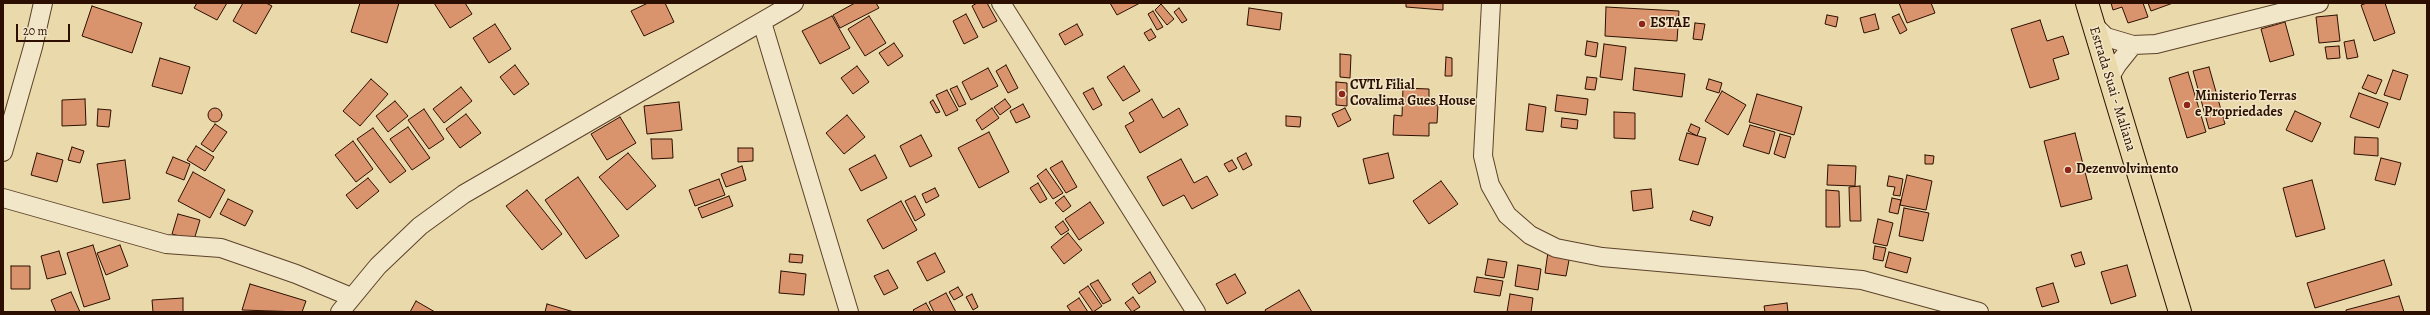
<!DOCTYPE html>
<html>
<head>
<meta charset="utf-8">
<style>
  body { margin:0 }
  #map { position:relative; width:2430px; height:315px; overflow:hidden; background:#ead9aa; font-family:Alegreya,serif }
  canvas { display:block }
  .frame { position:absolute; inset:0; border:4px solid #2c0f00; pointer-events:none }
  .scale { position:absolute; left:16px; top:24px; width:54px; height:18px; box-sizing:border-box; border:2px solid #2c0f00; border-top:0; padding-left:5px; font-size:12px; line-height:14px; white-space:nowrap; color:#2c0f00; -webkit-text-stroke:3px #f1e6c8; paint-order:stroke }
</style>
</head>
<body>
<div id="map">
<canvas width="2430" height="315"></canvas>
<div class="frame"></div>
<div class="scale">20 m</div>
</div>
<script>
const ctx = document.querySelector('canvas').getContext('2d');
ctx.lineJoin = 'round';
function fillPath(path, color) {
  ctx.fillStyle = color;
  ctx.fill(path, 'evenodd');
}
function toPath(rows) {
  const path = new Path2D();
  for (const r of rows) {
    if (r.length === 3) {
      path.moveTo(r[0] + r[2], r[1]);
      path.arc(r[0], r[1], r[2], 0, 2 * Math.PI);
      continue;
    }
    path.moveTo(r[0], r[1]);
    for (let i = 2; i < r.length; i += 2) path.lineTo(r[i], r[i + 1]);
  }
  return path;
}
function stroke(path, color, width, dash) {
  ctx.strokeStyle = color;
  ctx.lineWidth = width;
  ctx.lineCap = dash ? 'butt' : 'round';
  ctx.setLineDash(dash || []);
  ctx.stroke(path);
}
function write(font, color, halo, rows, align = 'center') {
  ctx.font = font + ' Alegreya,serif';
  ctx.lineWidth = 3;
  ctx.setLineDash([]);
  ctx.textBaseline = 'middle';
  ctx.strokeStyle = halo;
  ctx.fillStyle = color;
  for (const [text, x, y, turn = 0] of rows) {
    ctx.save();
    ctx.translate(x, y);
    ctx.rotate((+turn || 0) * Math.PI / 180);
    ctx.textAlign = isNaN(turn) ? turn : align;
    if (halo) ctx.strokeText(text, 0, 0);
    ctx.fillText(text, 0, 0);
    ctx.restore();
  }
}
const building = toPath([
  [197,3,227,3,217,20,194,8,197,3],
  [243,3,266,3,272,6,256,34,233,21,243,3],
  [360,3,399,3,387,43,351,32,360,3],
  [434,3,465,3,472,14,450,28,434,3],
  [648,3,665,3,674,22,644,36,631,11,648,3],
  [855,3,876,3,879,8,840,28,833,15,855,3],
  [977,3,987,3,997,21,983,28,972,6,977,3],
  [1110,3,1140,3,1117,15,1110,3],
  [1406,3,1443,3,1443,10,1406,7,1406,3],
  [1899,3,1931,3,1935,13,1907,23,1899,3],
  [2111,3,2143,3,2148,17,2128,23,2122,7,2113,10,2111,3],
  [2148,3,2173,3,2151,11,2148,3],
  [2367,3,2385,3,2395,33,2374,41,2361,5,2367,3],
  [1161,4,1174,19,1167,25,1155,10,1161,4],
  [92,6,142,23,132,53,82,36,92,6],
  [1606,7,1679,11,1677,41,1605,36,1606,7],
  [1179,8,1187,20,1182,23,1174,12,1179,8],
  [1249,8,1282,13,1280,30,1247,25,1249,8],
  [1153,11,1163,27,1157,30,1148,14,1153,11],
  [966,14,978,37,964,44,953,21,966,14],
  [1875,14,1879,29,1864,33,1860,18,1875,14],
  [1899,14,1907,30,1900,34,1892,17,1899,14],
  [1827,15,1838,17,1836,27,1825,24,1827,15],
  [2337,15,2340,41,2319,43,2316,17,2337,15],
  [832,16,850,48,820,64,802,31,832,16],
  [869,16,886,43,865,56,848,29,869,16],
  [2040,20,2047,41,2063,36,2069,54,2053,59,2059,79,2030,88,2011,29,2040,20],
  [2285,22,2294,55,2270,62,2261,29,2285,22],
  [1695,23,1705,24,1702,40,1693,39,1695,23],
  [495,24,511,49,489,63,473,38,495,24],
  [1077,24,1083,35,1065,45,1059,34,1077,24],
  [1151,29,1156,37,1149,41,1144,33,1151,29],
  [2354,40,2358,57,2347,59,2344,42,2354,40],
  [1587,41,1598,43,1596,57,1585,55,1587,41],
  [894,43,903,56,888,66,879,53,894,43],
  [1604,44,1626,47,1622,80,1600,77,1604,44],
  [2339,46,2340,58,2327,59,2325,47,2339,46],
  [1340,54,1351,55,1350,78,1340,77,1340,54],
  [1446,57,1452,58,1452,76,1445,76,1446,57],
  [160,58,190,67,182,94,152,86,160,58],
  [515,65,529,84,514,95,500,77,515,65],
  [1006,65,1018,88,1008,93,996,71,1006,65],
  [857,66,869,82,853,94,841,78,857,66],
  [1124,66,1140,91,1123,101,1107,77,1124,66],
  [2209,67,2225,124,2209,129,2193,71,2209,67],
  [988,68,998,86,971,100,962,82,988,68],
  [1635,68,1685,74,1682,97,1633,90,1635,68],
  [2393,70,2408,75,2400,100,2384,95,2393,70],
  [2188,72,2206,132,2187,138,2169,78,2188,72],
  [2368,75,2382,80,2376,94,2362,88,2368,75],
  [1587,77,1597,78,1595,90,1585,89,1587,77],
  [371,79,388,94,360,126,343,111,371,79],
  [1709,79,1722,83,1719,93,1706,89,1709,79],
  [1336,82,1347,83,1347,106,1336,105,1336,82],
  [957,86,966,104,959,107,950,89,957,86],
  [461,87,472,101,444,123,433,109,461,87],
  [1093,88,1102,105,1093,110,1083,93,1093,88],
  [1403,88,1429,89,1429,105,1438,105,1437,123,1429,123,1429,136,1393,135,1394,115,1402,116,1403,88],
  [947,90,958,110,946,116,936,95,947,90],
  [1722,91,1746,105,1728,135,1705,121,1722,91],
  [2359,93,2388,103,2379,128,2350,117,2359,93],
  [1757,94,1802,107,1794,135,1749,122,1757,94],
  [1557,95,1588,99,1586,115,1555,111,1557,95],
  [85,99,86,125,62,126,62,100,85,99],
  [1005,99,1011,107,1000,115,994,107,1005,99],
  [1152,99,1163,118,1179,108,1188,125,1140,153,1125,126,1134,121,1129,113,1152,99],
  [933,100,940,112,936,113,930,102,933,100],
  [395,101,408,116,388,132,376,116,395,101],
  [679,102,682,130,647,134,644,106,679,102],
  [1023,104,1030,117,1016,123,1010,111,1023,104],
  [1529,104,1546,107,1543,132,1526,130,1529,104],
  [992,108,999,118,982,130,976,120,992,108],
  [1345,108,1351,120,1338,127,1332,114,1345,108],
  [215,115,7],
  [98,109,111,110,109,127,97,126,98,109],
  [424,109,444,139,429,149,408,120,424,109],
  [2295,111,2321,123,2312,142,2286,130,2295,111],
  [1614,112,1635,113,1635,139,1614,138,1614,112],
  [466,114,481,133,460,148,446,129,466,114],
  [847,115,865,137,844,154,826,133,847,115],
  [1286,116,1301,117,1300,127,1286,126,1286,116],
  [620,117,636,143,607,160,591,134,620,117],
  [1562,118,1578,120,1577,129,1561,127,1562,118],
  [215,124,227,132,213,152,201,144,215,124],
  [1691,124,1700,128,1697,136,1688,131,1691,124],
  [1750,125,1775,132,1769,154,1743,146,1750,125],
  [408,127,430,158,412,170,390,139,408,127],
  [373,128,406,171,390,183,357,139,373,128],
  [989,132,1009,172,979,188,958,148,989,132],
  [1687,133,1706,138,1698,165,1679,160,1687,133],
  [2075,133,2092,199,2061,207,2044,141,2075,133],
  [1780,134,1791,137,1785,158,1774,154,1780,134],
  [921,135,932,156,910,167,900,146,921,135],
  [2355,137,2378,138,2378,156,2354,154,2355,137],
  [651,139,672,139,673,158,652,159,651,139],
  [353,141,373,169,356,182,335,155,353,141],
  [196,146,214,157,205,171,187,160,196,146],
  [72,147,84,151,80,163,68,160,72,147],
  [738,148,753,148,753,161,738,162,738,148],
  [37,153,63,160,57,182,31,175,37,153],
  [628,153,656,186,627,210,599,177,628,153],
  [1246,153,1252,165,1243,170,1237,158,1246,153],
  [1388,153,1394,178,1369,184,1363,159,1388,153],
  [875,155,887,178,861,191,849,169,875,155],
  [1925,155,1934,156,1933,164,1925,164,1925,155],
  [173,157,190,164,184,180,166,173,173,157],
  [2381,158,2401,163,2395,185,2375,180,2381,158],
  [1181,159,1194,183,1207,176,1218,195,1192,209,1184,195,1163,206,1147,177,1181,159],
  [125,160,130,199,103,203,97,164,125,160],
  [1232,160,1237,168,1229,172,1224,164,1232,160],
  [1062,161,1077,187,1066,193,1050,168,1062,161],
  [1828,165,1856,166,1855,186,1827,185,1828,165],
  [742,166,746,180,726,187,721,174,742,166],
  [1046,169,1063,193,1053,199,1037,176,1046,169],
  [193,172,225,190,210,218,178,201,193,172],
  [1907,175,1932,181,1926,210,1900,205,1907,175],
  [1889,176,1903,179,1900,196,1893,195,1895,187,1887,186,1889,176],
  [578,177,619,236,586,259,545,200,578,177],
  [368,178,379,191,357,209,346,195,368,178],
  [719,179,725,195,695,206,689,190,719,179],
  [2312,180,2325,229,2296,237,2283,188,2312,180],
  [1441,181,1458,204,1429,224,1413,201,1441,181],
  [1038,183,1047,199,1040,203,1030,188,1038,183],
  [1860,186,1861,221,1850,221,1849,187,1860,186],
  [935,188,939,196,926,203,922,194,935,188],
  [1651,189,1653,208,1633,211,1631,191,1651,189],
  [527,190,562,234,542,250,506,206,527,190],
  [1826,190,1839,191,1840,227,1826,227,1826,190],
  [729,196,733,206,702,218,698,208,729,196],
  [915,196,925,215,915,221,905,201,915,196],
  [1064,196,1071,206,1063,212,1055,203,1064,196],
  [1892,198,1901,200,1898,214,1889,212,1892,198],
  [228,199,253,211,245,226,220,214,228,199],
  [901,201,917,230,883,249,867,220,901,201],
  [1090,202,1104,223,1079,240,1065,219,1090,202],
  [1904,208,1929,213,1923,241,1899,236,1904,208],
  [1693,211,1713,217,1710,226,1690,220,1693,211],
  [178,214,200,220,194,240,172,234,178,214],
  [1878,219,1893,223,1887,246,1873,243,1878,219],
  [1063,221,1069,230,1061,235,1055,227,1063,221],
  [1068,233,1082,250,1064,264,1051,247,1068,233],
  [93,245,110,299,84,307,67,253,93,245],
  [120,245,128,266,106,275,97,253,120,245],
  [1875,246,1886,248,1883,261,1873,259,1875,246],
  [59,251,66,274,47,279,41,256,59,251],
  [1548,252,1570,255,1566,276,1545,273,1548,252],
  [1889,252,1911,258,1907,273,1885,267,1889,252],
  [2081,252,2085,264,2075,267,2071,255,2081,252],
  [935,253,945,272,927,281,917,262,935,253],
  [790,254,803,255,802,263,789,262,790,254],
  [1488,259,1507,262,1504,278,1485,275,1488,259],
  [2384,260,2392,285,2315,308,2307,283,2384,260],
  [1518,265,1541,269,1538,290,1515,286,1518,265],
  [2127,265,2136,296,2111,304,2101,272,2127,265],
  [11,266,30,266,30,289,11,289,11,266],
  [888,270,898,288,884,295,874,276,888,270],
  [781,271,806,274,804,295,779,293,781,271],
  [1150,272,1156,282,1139,294,1132,284,1150,272],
  [1235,274,1246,293,1227,304,1216,284,1235,274],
  [1477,277,1503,281,1500,296,1474,292,1477,277],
  [1098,280,1111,300,1103,304,1090,284,1098,280],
  [2053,283,2059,302,2042,307,2036,288,2053,283],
  [250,284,306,301,302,312,242,310,250,284],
  [1088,286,1102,306,1093,312,1079,292,1088,286],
  [958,287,963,295,954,300,949,292,958,287],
  [1299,290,1312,312,1266,312,1265,310,1299,290],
  [71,292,80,312,56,312,51,300,71,292],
  [946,293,956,312,934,312,929,302,946,293],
  [972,294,978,307,973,310,966,297,972,294],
  [1510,294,1533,298,1531,312,1507,312,1510,294],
  [2399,296,2404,312,2346,312,2346,310,2399,296],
  [1133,297,1140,307,1132,312,1125,303,1133,297],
  [183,298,183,312,153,312,152,300,183,298],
  [1079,298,1088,312,1071,312,1067,306,1079,298],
  [416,301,435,312,410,312,416,301],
  [926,303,931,312,915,312,913,310,926,303],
  [1787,303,1788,312,1765,312,1764,306,1787,303],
  [547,304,574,312,545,312,547,304]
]);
fillPath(building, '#da946d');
stroke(building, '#2c0f00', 1);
const minor = toPath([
  [1001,3,1196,312],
  [1491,3,1483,156,1490,185,1507,215,1530,235,1556,248,1602,257,1862,280,1979,312],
  [762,22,849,312],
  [2092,23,2106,37,2133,45,2156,44,2319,3],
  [2108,80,2117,65,2133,45],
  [3,152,33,47,43,3],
  [3,198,166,244,221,248,296,274,351,297],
  [340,312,378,266,420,226,464,194,794,3]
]);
const major = toPath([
  [2087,3,2180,312]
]);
stroke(minor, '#5c422a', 20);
stroke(major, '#2c0f00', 24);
stroke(minor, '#f1e6c8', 18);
stroke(major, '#ead9aa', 22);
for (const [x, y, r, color] of [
  [1642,24,4,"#8f2418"],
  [1342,94,4,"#8f2418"],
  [2187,105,4,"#8f2418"],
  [2068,170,4,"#8f2418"]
]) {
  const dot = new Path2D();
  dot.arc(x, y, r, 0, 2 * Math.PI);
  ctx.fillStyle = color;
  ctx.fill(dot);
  stroke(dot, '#f1e6c8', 1.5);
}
write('bold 14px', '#2c0f00', '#f1e6c8', [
  ["ESTAE",1650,24],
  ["CVTL Filial",1350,86],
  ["Covalima Gues House",1350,102],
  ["Ministerio Terras",2195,97],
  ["e Propriedades",2195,113],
  ["Dezenvolvimento",2076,170]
], 'left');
write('14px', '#2c0f00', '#f1e6c8', [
  ["Estrada Suai - Maliana",2112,89,73]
]);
</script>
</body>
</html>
